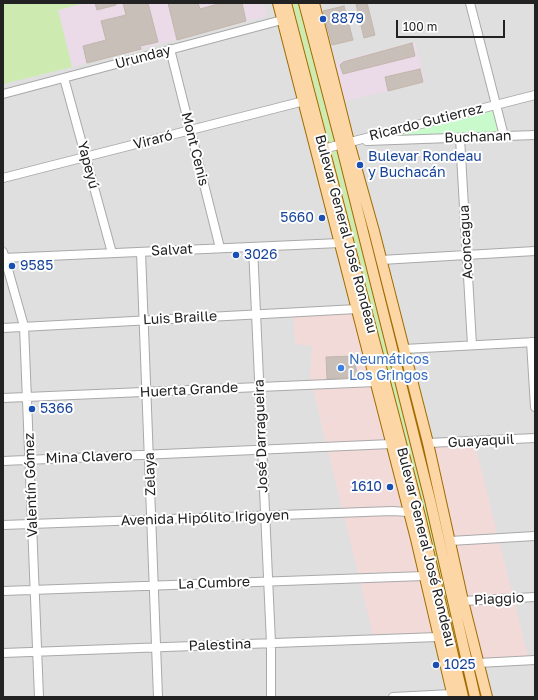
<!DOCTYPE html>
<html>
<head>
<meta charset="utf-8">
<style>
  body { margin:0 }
  #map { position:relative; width:538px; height:700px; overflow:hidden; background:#f2efe9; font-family:"Golos Text",sans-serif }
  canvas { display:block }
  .frame { position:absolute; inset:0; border:4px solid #222; pointer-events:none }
  .scale { position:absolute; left:396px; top:20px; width:109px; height:18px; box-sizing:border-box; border:2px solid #222; border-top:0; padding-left:5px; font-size:12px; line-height:14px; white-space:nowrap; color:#222; -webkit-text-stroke:3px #fff; paint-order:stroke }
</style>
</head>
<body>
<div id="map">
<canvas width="538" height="700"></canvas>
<div class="frame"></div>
<div class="scale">100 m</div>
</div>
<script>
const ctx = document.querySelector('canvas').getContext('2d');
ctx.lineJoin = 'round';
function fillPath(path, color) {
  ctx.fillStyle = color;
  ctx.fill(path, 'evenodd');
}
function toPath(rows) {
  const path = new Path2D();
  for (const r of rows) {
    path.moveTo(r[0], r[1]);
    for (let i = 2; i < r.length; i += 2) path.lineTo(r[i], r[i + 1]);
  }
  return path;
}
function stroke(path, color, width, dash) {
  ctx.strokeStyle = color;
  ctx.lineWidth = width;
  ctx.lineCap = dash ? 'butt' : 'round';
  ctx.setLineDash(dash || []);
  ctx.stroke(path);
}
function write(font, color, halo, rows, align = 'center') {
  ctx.font = font + ' "Golos Text",sans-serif';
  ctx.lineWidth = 4;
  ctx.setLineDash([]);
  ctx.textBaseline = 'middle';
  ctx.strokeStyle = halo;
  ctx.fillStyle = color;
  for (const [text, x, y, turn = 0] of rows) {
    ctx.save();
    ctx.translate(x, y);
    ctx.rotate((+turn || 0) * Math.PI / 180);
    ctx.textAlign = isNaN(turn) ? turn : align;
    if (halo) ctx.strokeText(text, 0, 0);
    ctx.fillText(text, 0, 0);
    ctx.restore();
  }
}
fillPath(toPath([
  [3,3,535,3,535,697,3,697]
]), '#e0dfdf');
fillPath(toPath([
  [393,305,428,443,474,441,529,660,478,663,438,637,373,635,310,377,312,346,295,344,293,312]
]), '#f2dad9');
fillPath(toPath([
  [84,3,263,3,267,16,72,67,58,10],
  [415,42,425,81,343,102,333,63]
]), '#ebdbe8');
fillPath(toPath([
  [3,3,84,3,58,10,72,67,3,84],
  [278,3,314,3,487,697,453,697]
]), '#cdebb0');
fillPath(toPath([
  [494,107,501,134,394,135]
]), '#c8facc');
const building = toPath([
  [95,3,116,3,116,5,97,10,95,3],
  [123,3,148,3,158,42,140,46,141,49,87,63,83,46,106,40,101,21,126,15,123,3],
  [168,3,198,3,200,9,218,4,218,3,242,3,246,21,177,40,168,3],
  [361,3,367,3,375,35,364,38,356,4,361,3],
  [344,6,353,40,332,45,323,11,344,6],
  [412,43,415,56,343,74,340,65,343,62,412,43],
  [420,69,423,82,388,91,385,77,420,69],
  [353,356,358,377,327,379,326,357,353,356]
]);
fillPath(building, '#c7bfb8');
stroke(building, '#c4b6ab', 1);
const minor = toPath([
  [470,3,504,136],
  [170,49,220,248],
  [64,78,112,253],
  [3,94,282,20],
  [460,138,472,345],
  [367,141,535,135],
  [319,150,535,95],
  [3,178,304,101],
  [253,247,271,643,271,697],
  [3,252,24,326,39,697],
  [141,252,158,697],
  [3,258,340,243],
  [381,260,535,251],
  [3,328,357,309],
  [531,342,535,407],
  [404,349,535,342],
  [3,398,376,382],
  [428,443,535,438],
  [3,461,391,444],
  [3,525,392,511,408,512],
  [450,541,535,536],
  [3,591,424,576],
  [463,601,535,597],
  [3,653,438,637],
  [478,663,535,660],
  [393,697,452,694]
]);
const major = toPath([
  [278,3,416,539,453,697],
  [286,3,420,516,463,697],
  [304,3,341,144,430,500,475,697],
  [314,3,349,142,374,231,428,443,463,601,487,697]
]);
stroke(minor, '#a9a9a9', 10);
stroke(major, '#a06b00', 12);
stroke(minor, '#fff', 8);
stroke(major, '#fcd6a4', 10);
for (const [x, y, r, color] of [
  [323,19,4,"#1a4fb4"],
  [360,165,4,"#1a4fb4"],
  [322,218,4,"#1a4fb4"],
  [236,255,4,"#1a4fb4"],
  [12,266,4,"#1a4fb4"],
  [341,368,4,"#3f7fe0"],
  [32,409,4,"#1a4fb4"],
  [390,487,4,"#1a4fb4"],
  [436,665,4,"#1a4fb4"]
]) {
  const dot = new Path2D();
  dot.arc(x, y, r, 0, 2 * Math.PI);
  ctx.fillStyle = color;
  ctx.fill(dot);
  stroke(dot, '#fff', 1.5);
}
write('14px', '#164399', '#fff', [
  ["8879",331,19],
  ["Bulevar Rondeau",368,157],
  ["y Buchacán",368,173],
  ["5660",314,218,"right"],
  ["3026",244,255],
  ["9585",20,266],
  ["5366",40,409],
  ["1610",382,487,"right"],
  ["1025",444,665]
], 'left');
write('14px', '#222', '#fff', [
  ["Urunday",143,57,-15],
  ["Ricardo Gutierrez",426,122,-14],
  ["Buchanan",478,137,-2],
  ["Viraró",153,140,-14],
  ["Mont Cenis",195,149,76],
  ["Yapeyú",88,165,75],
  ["Bulevar General José Rondeau",346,234,75],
  ["Aconcagua",466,242,-93],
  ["Salvat",172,250,-3],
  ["Luis Braille",180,318,-3],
  ["Huerta Grande",189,390,-3],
  ["José Darragueira",261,436,-92],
  ["Guayaquil",481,441,-3],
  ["Mina Clavero",89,457,-2],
  ["Zelaya",150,474,-92],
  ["Valentín Gómez",31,485,-92],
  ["Avenida Hipólito Irigoyen",205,518,-2],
  ["Bulevar General José Rondeau",426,547,76],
  ["La Cumbre",214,583,-2],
  ["Piaggio",499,599,-3],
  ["Palestina",220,645,-2]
]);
write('14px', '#366cbe', '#fff', [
  ["Neumáticos",349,360],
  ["Los Gringos",349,376]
], 'left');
</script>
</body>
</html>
